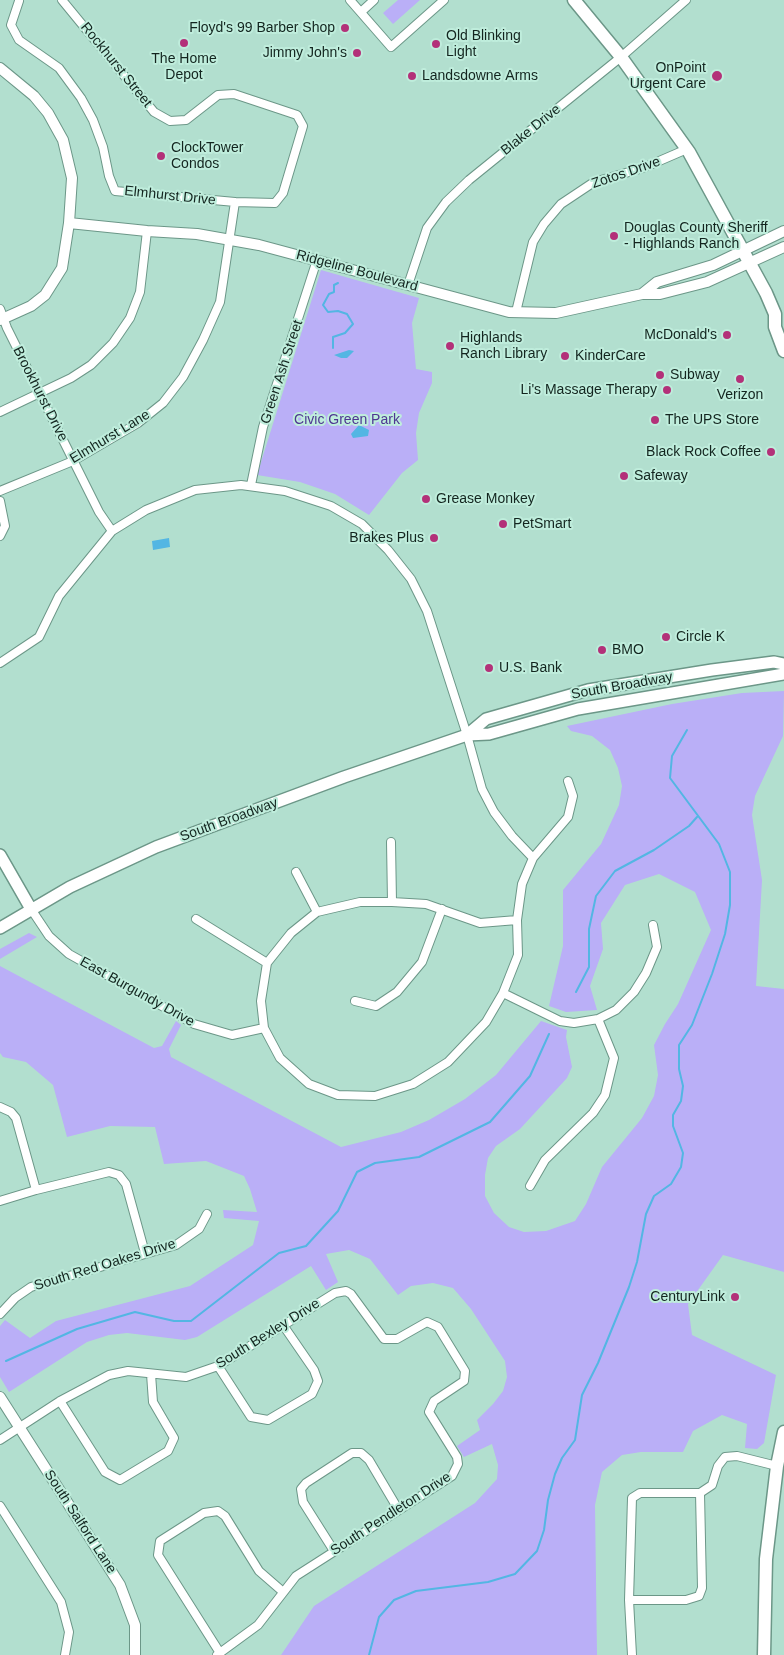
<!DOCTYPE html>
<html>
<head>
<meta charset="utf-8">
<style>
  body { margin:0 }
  canvas { display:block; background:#b2dfcf }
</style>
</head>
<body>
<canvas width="784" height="1655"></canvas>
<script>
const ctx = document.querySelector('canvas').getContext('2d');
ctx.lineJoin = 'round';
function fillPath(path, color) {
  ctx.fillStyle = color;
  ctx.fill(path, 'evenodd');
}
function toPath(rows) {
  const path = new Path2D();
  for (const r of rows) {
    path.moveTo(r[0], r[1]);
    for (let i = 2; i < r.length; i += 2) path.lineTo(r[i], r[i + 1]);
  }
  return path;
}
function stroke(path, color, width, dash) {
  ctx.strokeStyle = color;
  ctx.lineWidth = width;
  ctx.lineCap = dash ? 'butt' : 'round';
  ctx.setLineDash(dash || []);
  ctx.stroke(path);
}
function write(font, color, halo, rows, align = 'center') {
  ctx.font = font + ' Arial,sans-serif';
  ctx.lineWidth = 4;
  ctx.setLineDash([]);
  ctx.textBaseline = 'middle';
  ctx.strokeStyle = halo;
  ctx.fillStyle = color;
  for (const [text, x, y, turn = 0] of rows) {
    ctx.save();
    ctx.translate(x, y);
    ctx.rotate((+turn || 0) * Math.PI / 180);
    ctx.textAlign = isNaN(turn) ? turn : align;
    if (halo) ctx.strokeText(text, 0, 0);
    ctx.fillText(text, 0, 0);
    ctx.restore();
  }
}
fillPath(toPath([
  [398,0,420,0,393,24,383,13],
  [321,270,419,298,412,323,416,369,432,372,432,383,419,413,416,433,418,460,402,473,369,515,335,494,300,482,257,475],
  [784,691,783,736,755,796,752,815,762,880,756,986,784,989,784,1272,723,1255,688,1304,692,1335,776,1375,764,1443,757,1449,745,1448,747,1424,722,1415,693,1431,683,1452,641,1452,622,1455,602,1472,595,1505,597,1655,281,1655,314,1606,475,1503,497,1479,498,1465,492,1444,464,1457,457,1446,480,1430,477,1420,493,1404,503,1391,507,1377,505,1361,471,1309,453,1288,433,1283,411,1286,398,1295,370,1259,349,1250,326,1254,338,1282,326,1290,311,1266,197,1337,185,1340,127,1333,109,1335,87,1342,9,1392,0,1377,0,1326,5,1320,30,1338,56,1321,190,1286,253,1245,259,1221,224,1218,223,1210,257,1212,250,1189,244,1176,206,1161,164,1164,155,1127,110,1126,67,1137,53,1085,26,1062,3,1057,0,1053,0,966,154,1048,162,1046,176,1021,181,1025,169,1049,171,1057,341,1147,401,1132,429,1120,465,1099,496,1075,541,1021,567,1030,566,1037,572,1067,567,1078,520,1129,496,1146,488,1158,485,1175,485,1196,494,1213,509,1227,524,1232,546,1231,575,1221,586,1204,602,1167,642,1118,654,1096,658,1075,654,1045,665,1024,678,1004,711,930,695,892,659,874,625,885,601,923,603,949,590,986,597,1010,566,1012,549,1006,563,946,563,890,601,844,619,805,622,786,618,768,610,750,592,736,571,731,567,726,672,704,742,693],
  [29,933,37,937,0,959,0,949]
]), '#baaff7');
fillPath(toPath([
  [349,350,354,351,347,358,341,358,334,355],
  [359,425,369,430,368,436,353,438,351,434],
  [169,538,170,547,153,550,152,541]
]), '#53b6e3');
stroke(toPath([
  [333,348,333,337,345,333,353,324,347,314,338,311,328,312,323,305,329,294,334,292,334,285,338,283],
  [576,992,589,967,589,929,596,896,615,871,654,850,689,826,697,817],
  [6,1361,77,1329,135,1312,174,1321,191,1321,279,1253,306,1246,338,1211,357,1172,375,1163,419,1157,490,1122,530,1076,549,1034],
  [369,1655,379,1617,394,1600,416,1591,488,1582,515,1574,537,1551,544,1530,548,1500,555,1474,562,1458,575,1440,582,1395,598,1363,629,1287,637,1262,646,1214,654,1196,671,1184,681,1167,683,1153,673,1126,673,1115,681,1101,683,1086,679,1069,679,1045,692,1025,712,974,725,934,730,905,730,872,719,844,670,778,672,756,687,730]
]), '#53b6e3', 2);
const minor = toPath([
  [62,0,154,112,170,121,186,120,218,95,234,94,297,115,303,126,283,193,275,203,235,202],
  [350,0,391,47,444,0],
  [361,12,374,0],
  [408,285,427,228,446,202,469,180,621,57,686,0],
  [0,309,7,328,99,512,112,531],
  [516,312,533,242,544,224,561,204,594,182,643,168,687,149],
  [0,412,71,378,91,365,113,343,130,318,140,292,147,231],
  [251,485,263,427,317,260],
  [0,491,73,461,138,423,163,403,183,377,203,340,220,302,235,202,115,191,109,176,103,147,93,120,81,98,59,68,19,40,11,25,19,1],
  [0,501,5,526,0,536],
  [0,663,39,637,59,596,112,531,146,510,195,490,241,485,285,491,331,506,362,524,388,550,411,579,427,611,467,735,482,789,494,812,512,836,533,858],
  [391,842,392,902],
  [296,872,317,912],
  [31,909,49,936,69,954,194,1024,232,1035,264,1028],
  [196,919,267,963],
  [517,920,480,923,426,904,392,902,360,902,317,912,291,933,267,963,261,1001,264,1028,280,1058,309,1084,338,1095,375,1096,413,1084,448,1062,486,1022,503,993,518,955,517,920,522,884,533,858,568,817,573,796,568,781],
  [503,993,560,1021,574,1023,598,1019,616,1010,634,992,646,973,657,947,653,925],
  [355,1001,376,1006,397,992,422,962,442,909],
  [0,1107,11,1112,16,1118,36,1190],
  [530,1186,545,1160,593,1113,605,1095,614,1058,598,1019],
  [0,1201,36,1190,109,1172,119,1175,126,1184,145,1253],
  [0,1314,15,1298,31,1287,176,1245,199,1229,207,1214],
  [218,1366,251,1417,268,1420,312,1394,318,1381,314,1370,283,1325],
  [60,1401,105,1472,120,1480,168,1451,174,1438,153,1402,151,1374],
  [0,1440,60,1401,109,1375,128,1371,186,1377,218,1366,335,1293,346,1291,351,1294,384,1339,397,1339,427,1322,438,1327,465,1371,464,1381,434,1401,429,1412,457,1457,458,1464,452,1476,296,1576,258,1625,217,1655],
  [0,1506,61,1602,69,1632,65,1655],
  [334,1551,303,1502,301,1489,306,1483,352,1453,361,1453,369,1460,398,1509],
  [629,1600,686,1600,699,1596,702,1588,700,1493],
  [220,1653,158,1555,160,1541,204,1513,218,1511,225,1516,259,1571,282,1591],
  [632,1655,629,1600,632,1498,640,1493,700,1493,712,1485,718,1466,725,1457,737,1456,777,1466]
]);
const tertiary = toPath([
  [0,68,34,96,48,113,63,140,72,178,69,223,62,268,45,295,31,306,0,320],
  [69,223,147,231,197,234,259,245,509,312,556,313,642,294,660,294,707,282,784,247],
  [642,294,657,282,713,265,784,231],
  [0,1397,120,1585,135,1625,135,1655]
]);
const secondary = toPath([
  [467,735,486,719,588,690,712,670,774,662,784,664],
  [0,855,31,909],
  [0,928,70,887,156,847,344,777,467,735,489,734,578,709,784,674]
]);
const primary = toPath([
  [574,0,621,57,689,152,766,293,775,314,775,327,784,351],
  [764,1655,766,1559,777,1466,784,1432]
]);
stroke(minor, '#6c9788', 10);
stroke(tertiary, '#6c9788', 12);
stroke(secondary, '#6c9788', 14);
stroke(primary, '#6c9788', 15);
stroke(minor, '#fff', 8);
stroke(tertiary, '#fff', 10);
stroke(secondary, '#fff', 11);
stroke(primary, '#fff', 12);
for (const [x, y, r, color] of [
  [345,28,5,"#b33179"],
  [184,43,5,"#b33179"],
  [436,44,5,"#b33179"],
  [357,53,5,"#b33179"],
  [412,76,5,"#b33179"],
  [717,76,6,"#b33179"],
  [161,156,5,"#b33179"],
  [614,236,5,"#b33179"],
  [727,335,5,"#b33179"],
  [450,346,5,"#b33179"],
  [565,356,5,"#b33179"],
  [660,375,5,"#b33179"],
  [740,379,5,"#b33179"],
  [667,390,5,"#b33179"],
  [655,420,5,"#b33179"],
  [771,452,5,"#b33179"],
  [624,476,5,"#b33179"],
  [426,499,5,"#b33179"],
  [503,524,5,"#b33179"],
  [434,538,5,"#b33179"],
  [666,637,5,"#b33179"],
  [602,650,5,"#b33179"],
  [489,668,5,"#b33179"],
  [735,1297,5,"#b33179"]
]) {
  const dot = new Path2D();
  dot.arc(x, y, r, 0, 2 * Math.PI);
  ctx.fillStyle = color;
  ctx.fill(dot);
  stroke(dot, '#bfeddc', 2);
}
write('14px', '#13251f', '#bfeddc', [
  ["Floyd's 99 Barber Shop",335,28,"right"],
  ["Old Blinking",446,36],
  ["Light",446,52],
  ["Jimmy John's",347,53,"right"],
  ["The Home",184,59,"center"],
  ["Depot",184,75,"center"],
  ["OnPoint",706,68,"right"],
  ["Urgent Care",706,84,"right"],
  ["Landsdowne Arms",422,76],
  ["ClockTower",171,148],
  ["Condos",171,164],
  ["Douglas County Sheriff",624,228],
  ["- Highlands Ranch",624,244],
  ["McDonald's",717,335,"right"],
  ["Highlands",460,338],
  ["Ranch Library",460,354],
  ["KinderCare",575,356],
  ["Subway",670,375],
  ["Li's Massage Therapy",657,390,"right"],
  ["Verizon",740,395,"center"],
  ["The UPS Store",665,420],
  ["Black Rock Coffee",761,452,"right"],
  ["Safeway",634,476],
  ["Grease Monkey",436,499],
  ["PetSmart",513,524],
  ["Brakes Plus",424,538,"right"],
  ["Circle K",676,637],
  ["BMO",612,650],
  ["U.S. Bank",499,668],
  ["CenturyLink",725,1297,"right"]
], 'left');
write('14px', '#13251f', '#bfeddc', [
  ["Rockhurst Street",116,65,51],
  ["Blake Drive",531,130,-39],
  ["Zotos Drive",626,173,-19],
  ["Elmhurst Drive",170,196,6],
  ["Ridgeline Boulevard",357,271,15],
  ["Green Ash Street",282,372,-72],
  ["Brookhurst Drive",40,394,63],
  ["Elmhurst Lane",110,437,-31],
  ["South Broadway",622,686,-10],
  ["South Broadway",229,820,-20],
  ["East Burgundy Drive",137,992,29],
  ["South Red Oakes Drive",105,1265,-17],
  ["South Bexley Drive",268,1334,-32],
  ["South Pendleton Drive",391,1514,-33],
  ["South Salford Lane",80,1522,57]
]);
write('14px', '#4e3691', '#bfeddc', [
  ["Civic Green Park",347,420]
]);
</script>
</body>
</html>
